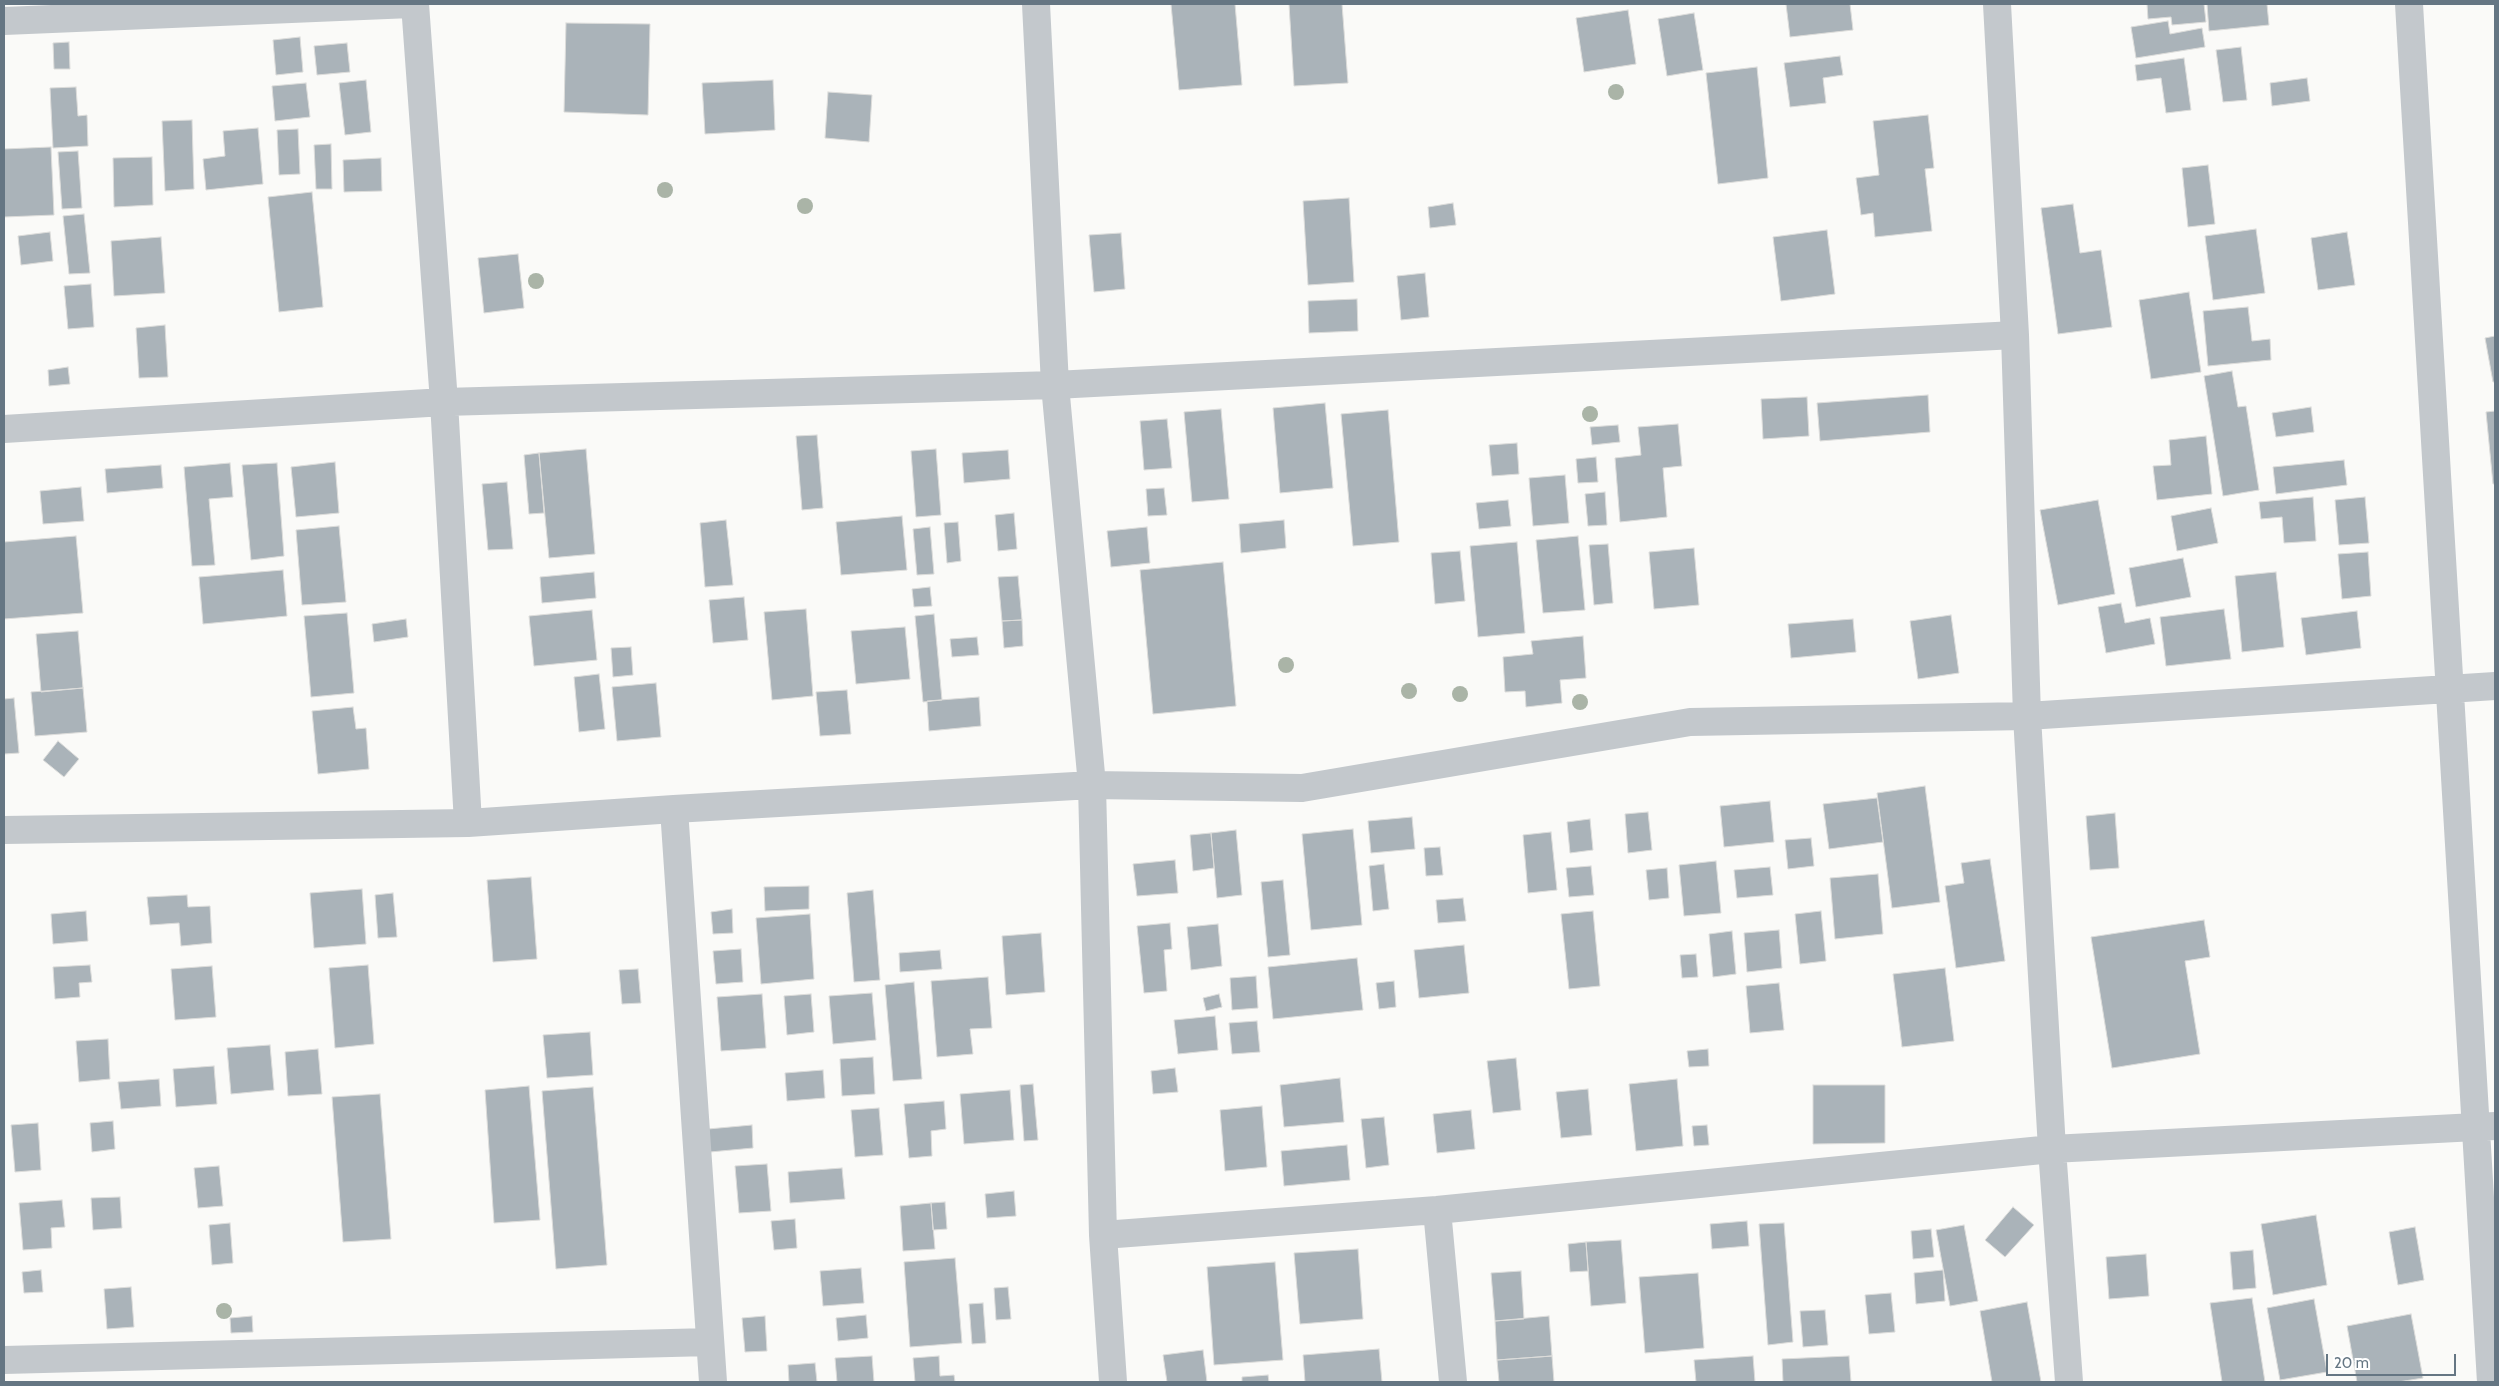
<!DOCTYPE html>
<html>
<head>
<meta charset="utf-8">
<style>
  body { margin:0 }
  #map { position:relative; width:2499px; height:1386px; overflow:hidden; background:#fafaf8; font-family:Cabin,sans-serif }
  canvas { display:block }
  .frame { position:absolute; inset:0; border:5px solid #657683; pointer-events:none }
  .scale { position:absolute; left:2326px; top:1354px; width:130px; height:22px; box-sizing:border-box; border:2px solid #657683; border-top:0; padding-left:6px; font-size:15px; line-height:18px; white-space:nowrap; color:#657683; -webkit-text-stroke:4px #fff; paint-order:stroke }
</style>
</head>
<body>
<div id="map">
<canvas width="2499" height="1386"></canvas>
<div class="frame"></div>
<div class="scale">20 m</div>
</div>
<script>
const ctx = document.querySelector('canvas').getContext('2d');
ctx.lineJoin = 'round';
function fillPath(path, color) {
  ctx.fillStyle = color;
  ctx.fill(path, 'evenodd');
}
function toPath(rows) {
  const path = new Path2D();
  for (const r of rows) {
    path.moveTo(r[0], r[1]);
    for (let i = 2; i < r.length; i += 2) path.lineTo(r[i], r[i + 1]);
  }
  return path;
}
function stroke(path, color, width, dash) {
  ctx.strokeStyle = color;
  ctx.lineWidth = width;
  ctx.lineCap = dash ? 'butt' : 'round';
  ctx.setLineDash(dash || []);
  ctx.stroke(path);
}
const building = toPath([
  [1171,4,1235,4,1242,85,1179,90,1171,4],
  [1289,4,1342,4,1348,83,1294,86,1289,4],
  [1786,4,1850,4,1853,30,1790,37,1786,4],
  [2147,4,2204,4,2206,22,2172,25,2171,17,2148,19,2147,4],
  [2207,4,2267,4,2269,25,2209,31,2207,4],
  [1628,10,1636,64,1584,72,1576,18,1628,10],
  [1694,13,1703,70,1667,76,1658,19,1694,13],
  [2168,21,2170,34,2202,28,2205,47,2136,58,2131,27,2168,21],
  [566,23,650,24,648,115,564,112,566,23],
  [300,37,303,72,276,75,273,40,300,37],
  [69,42,70,69,54,69,53,43,69,42],
  [347,43,350,72,317,75,314,46,347,43],
  [2241,47,2247,100,2223,102,2216,50,2241,47],
  [1840,56,1843,75,1823,78,1826,103,1790,107,1784,63,1840,56],
  [2184,58,2191,110,2166,113,2161,78,2137,81,2135,65,2184,58],
  [1757,67,1768,178,1718,184,1706,73,1757,67],
  [2307,78,2310,101,2272,106,2270,83,2307,78],
  [366,80,371,132,345,135,339,83,366,80],
  [773,80,775,130,705,134,702,83,773,80],
  [306,83,310,117,275,121,272,86,306,83],
  [76,87,78,116,87,115,88,146,53,148,50,88,76,87],
  [828,92,872,95,869,142,825,138,828,92],
  [1928,115,1934,168,1925,169,1932,231,1875,237,1873,213,1861,215,1856,178,1879,175,1873,121,1928,115],
  [192,120,194,189,165,191,162,121,192,120],
  [258,128,263,184,206,190,203,159,225,156,223,131,258,128],
  [298,129,300,174,279,175,277,130,298,129],
  [331,144,332,189,316,189,314,145,331,144],
  [51,147,54,215,4,217,4,149,51,147],
  [78,151,82,208,62,209,58,152,78,151],
  [152,157,153,205,114,207,113,158,152,157],
  [381,158,382,191,344,192,343,160,381,158],
  [2208,165,2215,224,2188,227,2182,168,2208,165],
  [312,192,323,307,279,312,268,197,312,192],
  [1349,198,1354,282,1308,285,1303,201,1349,198],
  [1453,203,1456,225,1430,228,1428,207,1453,203],
  [2073,204,2080,253,2101,250,2112,327,2058,334,2041,208,2073,204],
  [84,214,90,273,69,274,63,216,84,214],
  [2256,229,2265,293,2213,300,2205,236,2256,229],
  [1827,230,1835,294,1781,301,1773,237,1827,230],
  [50,232,53,261,21,265,18,236,50,232],
  [2347,232,2355,285,2318,290,2311,238,2347,232],
  [1121,233,1125,289,1094,292,1089,235,1121,233],
  [161,237,165,293,114,296,111,241,161,237],
  [518,254,524,308,484,313,478,258,518,254],
  [1425,273,1429,317,1401,320,1397,276,1425,273],
  [91,284,94,327,68,329,64,286,91,284],
  [2189,292,2201,372,2151,379,2139,300,2189,292],
  [1357,299,1358,331,1309,333,1308,301,1357,299],
  [2248,307,2252,341,2270,339,2271,360,2208,366,2203,311,2248,307],
  [165,325,168,377,139,378,136,328,165,325],
  [2495,336,2495,382,2493,382,2485,338,2495,336],
  [68,367,70,384,49,386,48,370,68,367],
  [2232,371,2238,407,2246,406,2259,490,2223,496,2204,376,2232,371],
  [1928,395,1930,432,1820,441,1817,403,1928,395],
  [1807,397,1809,436,1763,439,1761,399,1807,397],
  [1325,403,1333,488,1280,493,1273,408,1325,403],
  [2311,407,2314,432,2276,437,2272,413,2311,407],
  [1221,409,1229,499,1192,502,1184,412,1221,409],
  [1388,410,1399,542,1353,546,1341,414,1388,410],
  [2495,411,2495,484,2493,484,2486,412,2495,411],
  [1167,419,1172,468,1144,470,1140,421,1167,419],
  [1678,424,1682,466,1663,468,1667,517,1620,522,1615,458,1641,455,1638,427,1678,424],
  [1618,425,1620,442,1592,445,1590,427,1618,425],
  [817,435,823,508,802,510,796,436,817,435],
  [2206,436,2212,494,2157,500,2153,466,2171,465,2169,440,2206,436],
  [1517,443,1519,474,1492,476,1489,445,1517,443],
  [586,449,595,554,549,558,539,453,586,449],
  [936,449,941,515,916,517,911,451,936,449],
  [1008,450,1010,479,964,483,962,453,1008,450],
  [539,453,544,513,529,514,524,455,539,453],
  [1596,457,1598,482,1578,483,1576,459,1596,457],
  [2344,460,2347,485,2276,494,2273,467,2344,460],
  [335,462,339,513,296,517,291,467,335,462],
  [230,463,233,497,209,499,215,565,192,566,184,467,230,463],
  [277,463,284,556,251,560,242,465,277,463],
  [161,465,163,488,107,493,105,469,161,465],
  [1565,475,1569,523,1533,526,1529,478,1565,475],
  [507,482,513,549,488,550,482,484,507,482],
  [81,487,84,521,43,524,40,491,81,487],
  [1164,488,1167,515,1148,516,1146,489,1164,488],
  [1605,492,1607,525,1588,526,1585,494,1605,492],
  [2313,497,2316,541,2284,543,2282,517,2261,519,2259,502,2313,497],
  [2365,497,2369,543,2339,545,2335,500,2365,497],
  [1508,500,1511,526,1479,529,1476,503,1508,500],
  [2098,500,2115,594,2058,605,2040,510,2098,500],
  [2211,508,2218,543,2177,551,2171,516,2211,508],
  [1014,513,1017,549,998,551,995,515,1014,513],
  [902,516,907,570,841,575,836,522,902,516],
  [726,520,733,585,705,587,700,523,726,520],
  [1284,520,1286,548,1241,553,1239,524,1284,520],
  [958,522,961,561,947,563,944,523,958,522],
  [339,526,346,602,302,605,296,530,339,526],
  [930,527,934,574,917,575,913,529,930,527],
  [1147,527,1150,563,1111,567,1107,531,1147,527],
  [76,536,83,613,4,619,4,542,76,536],
  [1578,536,1585,610,1543,613,1536,540,1578,536],
  [1517,542,1525,633,1478,637,1470,546,1517,542],
  [1608,544,1613,603,1594,605,1589,545,1608,544],
  [1694,548,1699,605,1654,609,1649,552,1694,548],
  [1460,551,1465,601,1435,604,1431,553,1460,551],
  [2368,552,2371,596,2342,599,2338,554,2368,552],
  [2183,558,2191,597,2136,607,2129,568,2183,558],
  [1223,562,1236,706,1153,714,1140,570,1223,562],
  [283,570,287,616,203,624,199,577,283,570],
  [594,572,596,598,542,603,540,577,594,572],
  [2276,572,2284,647,2242,652,2235,576,2276,572],
  [1018,576,1022,620,1002,621,998,577,1018,576],
  [930,587,932,606,914,607,912,589,930,587],
  [744,597,748,640,713,643,709,600,744,597],
  [2121,603,2125,623,2150,618,2155,644,2106,653,2098,607,2121,603],
  [806,609,813,696,772,700,764,612,806,609],
  [2224,609,2231,659,2166,666,2160,617,2224,609],
  [592,610,597,660,534,666,529,616,592,610],
  [2357,611,2361,648,2306,655,2301,618,2357,611],
  [347,613,354,693,311,697,304,616,347,613],
  [934,614,942,700,923,702,915,616,934,614],
  [1951,615,1959,673,1918,679,1910,621,1951,615],
  [406,619,408,637,374,642,372,624,406,619],
  [1853,619,1856,652,1791,658,1788,624,1853,619],
  [1022,620,1023,646,1004,648,1002,621,1022,620],
  [905,627,910,679,856,684,851,631,905,627],
  [78,631,83,688,41,692,36,634,78,631],
  [1583,636,1586,678,1560,680,1562,703,1526,707,1525,691,1505,692,1503,657,1533,654,1531,641,1583,636],
  [977,637,979,655,952,657,950,639,977,637],
  [631,647,633,675,613,677,611,648,631,647],
  [599,674,605,729,579,732,574,677,599,674],
  [656,683,661,737,617,741,612,687,656,683],
  [83,688,87,732,35,736,31,692,83,688],
  [847,690,851,734,820,736,816,692,847,690],
  [979,697,981,726,929,731,927,701,979,697],
  [14,698,19,753,4,754,4,699,14,698],
  [353,707,356,729,366,728,369,769,318,774,312,711,353,707],
  [58,741,79,759,64,777,43,760,58,741],
  [1925,786,1940,902,1892,908,1877,793,1925,786],
  [1877,798,1883,842,1829,849,1823,804,1877,798],
  [1770,801,1774,842,1724,847,1720,806,1770,801],
  [1648,812,1652,850,1628,853,1625,814,1648,812],
  [2115,813,2119,868,2090,870,2086,816,2115,813],
  [1412,817,1415,849,1371,853,1368,821,1412,817],
  [1590,819,1593,850,1570,853,1567,822,1590,819],
  [1353,829,1362,925,1311,930,1302,834,1353,829],
  [1236,830,1242,895,1217,898,1211,833,1236,830],
  [1551,832,1557,890,1528,893,1523,835,1551,832],
  [1211,833,1214,868,1193,871,1190,835,1211,833],
  [1811,838,1814,866,1788,869,1785,840,1811,838],
  [1440,847,1443,875,1426,876,1424,848,1440,847],
  [1990,859,2005,961,1956,968,1945,886,1964,883,1961,863,1990,859],
  [1175,860,1178,893,1137,896,1133,864,1175,860],
  [1716,861,1721,913,1684,916,1679,865,1716,861],
  [1384,864,1389,909,1373,911,1369,866,1384,864],
  [1591,866,1594,895,1569,897,1566,868,1591,866],
  [1770,867,1773,895,1737,898,1734,870,1770,867],
  [1667,868,1669,898,1649,900,1646,870,1667,868],
  [1878,874,1883,934,1835,939,1830,878,1878,874],
  [531,877,537,959,493,962,487,880,531,877],
  [1283,880,1290,955,1268,957,1261,882,1283,880],
  [809,886,809,909,765,911,764,887,809,886],
  [362,889,366,944,314,948,310,893,362,889],
  [873,890,880,980,854,982,847,893,873,890],
  [393,893,397,937,378,938,375,895,393,893],
  [187,895,188,907,210,906,212,943,181,946,179,923,150,925,147,897,187,895],
  [1463,898,1466,921,1438,923,1436,900,1463,898],
  [732,909,733,933,713,934,711,912,732,909],
  [86,911,88,941,53,944,51,914,86,911],
  [1593,911,1600,986,1569,989,1561,914,1593,911],
  [1821,911,1826,961,1800,964,1795,914,1821,911],
  [810,914,814,979,761,984,756,918,810,914],
  [2204,920,2210,957,2185,961,2200,1054,2112,1068,2091,937,2204,920],
  [1170,923,1172,949,1164,950,1167,991,1144,993,1137,926,1170,923],
  [1218,924,1222,966,1191,970,1187,927,1218,924],
  [1779,930,1782,968,1747,972,1744,933,1779,930],
  [1732,931,1736,974,1713,977,1709,934,1732,931],
  [1041,933,1045,992,1006,995,1002,936,1041,933],
  [1464,945,1469,993,1419,998,1414,950,1464,945],
  [741,949,743,982,716,984,713,951,741,949],
  [940,950,942,969,900,972,899,953,940,950],
  [1696,954,1698,977,1682,978,1680,955,1696,954],
  [1357,958,1363,1010,1273,1019,1268,967,1357,958],
  [90,965,92,982,79,983,80,997,55,999,53,967,90,965],
  [368,965,374,1044,335,1048,329,968,368,965],
  [212,966,216,1017,175,1020,171,969,212,966],
  [1945,968,1954,1041,1902,1047,1893,974,1945,968],
  [638,969,641,1003,622,1004,619,970,638,969],
  [1256,976,1258,1008,1232,1010,1230,978,1256,976],
  [988,977,992,1028,970,1029,973,1054,937,1057,931,981,988,977],
  [1394,981,1396,1007,1379,1009,1376,983,1394,981],
  [914,982,922,1079,893,1081,885,985,914,982],
  [1779,983,1784,1030,1750,1033,1746,986,1779,983],
  [872,993,876,1040,833,1044,829,996,872,993],
  [762,994,766,1048,721,1051,717,997,762,994],
  [811,994,814,1032,787,1035,784,996,811,994],
  [1219,994,1222,1007,1206,1011,1203,998,1219,994],
  [1215,1016,1218,1050,1178,1054,1174,1020,1215,1016],
  [1257,1021,1260,1052,1232,1054,1229,1023,1257,1021],
  [590,1032,593,1075,547,1078,543,1035,590,1032],
  [108,1039,110,1079,79,1082,76,1041,108,1039],
  [270,1045,274,1090,231,1094,227,1048,270,1045],
  [318,1049,322,1094,288,1096,285,1052,318,1049],
  [1708,1049,1709,1066,1689,1067,1687,1051,1708,1049],
  [873,1057,875,1094,842,1096,840,1059,873,1057],
  [1516,1058,1521,1110,1493,1113,1487,1061,1516,1058],
  [214,1066,217,1104,176,1107,173,1069,214,1066],
  [1175,1068,1178,1092,1153,1094,1151,1071,1175,1068],
  [823,1070,825,1098,787,1101,785,1073,823,1070],
  [1340,1078,1344,1122,1284,1127,1280,1085,1340,1078],
  [159,1079,161,1106,121,1109,118,1082,159,1079],
  [1677,1079,1683,1146,1636,1151,1629,1084,1677,1079],
  [1033,1084,1038,1140,1024,1141,1020,1085,1033,1084],
  [1813,1085,1885,1085,1885,1143,1813,1144,1813,1085],
  [529,1086,540,1220,494,1223,485,1090,529,1086],
  [593,1087,607,1265,556,1269,542,1091,593,1087],
  [1588,1089,1592,1135,1561,1138,1556,1092,1588,1089],
  [1010,1090,1014,1140,964,1144,960,1094,1010,1090],
  [380,1094,391,1239,343,1242,332,1097,380,1094],
  [944,1101,946,1129,931,1131,932,1156,909,1158,904,1104,944,1101],
  [1262,1106,1267,1167,1225,1171,1220,1110,1262,1106],
  [879,1108,883,1155,855,1157,851,1110,879,1108],
  [1471,1110,1475,1149,1437,1153,1433,1114,1471,1110],
  [1384,1117,1389,1165,1366,1168,1361,1119,1384,1117],
  [113,1121,115,1149,92,1152,90,1123,113,1121],
  [38,1123,41,1170,15,1172,11,1125,38,1123],
  [752,1125,753,1148,710,1152,708,1129,752,1125],
  [1707,1125,1709,1145,1694,1146,1692,1126,1707,1125],
  [1347,1145,1350,1180,1284,1186,1281,1151,1347,1145],
  [767,1164,771,1211,739,1213,735,1166,767,1164],
  [219,1166,223,1206,198,1208,194,1168,219,1166],
  [842,1168,845,1199,790,1203,788,1172,842,1168],
  [1014,1191,1016,1216,987,1218,985,1194,1014,1191],
  [120,1197,122,1228,93,1230,91,1198,120,1197],
  [62,1200,65,1227,51,1228,52,1248,23,1250,19,1203,62,1200],
  [945,1202,947,1229,933,1230,931,1203,945,1202],
  [931,1203,935,1249,903,1251,900,1206,931,1203],
  [2013,1207,2034,1225,2005,1257,1985,1240,2013,1207],
  [2316,1215,2327,1285,2273,1295,2261,1224,2316,1215],
  [795,1219,797,1248,774,1250,771,1221,795,1219],
  [1747,1221,1749,1246,1712,1249,1710,1224,1747,1221],
  [230,1223,233,1263,212,1265,209,1225,230,1223],
  [1784,1223,1793,1342,1768,1345,1759,1224,1784,1223],
  [1964,1225,1978,1301,1950,1306,1936,1230,1964,1225],
  [2415,1227,2424,1280,2398,1285,2389,1232,2415,1227],
  [1931,1229,1934,1257,1913,1259,1911,1231,1931,1229],
  [1621,1240,1626,1303,1591,1306,1586,1242,1621,1240],
  [1586,1242,1588,1271,1570,1272,1568,1244,1586,1242],
  [1358,1249,1363,1319,1300,1324,1294,1253,1358,1249],
  [2253,1250,2256,1288,2233,1290,2230,1252,2253,1250],
  [2146,1254,2149,1296,2109,1299,2106,1257,2146,1254],
  [955,1258,962,1343,910,1347,904,1262,955,1258],
  [1275,1262,1283,1360,1214,1365,1207,1267,1275,1262],
  [861,1268,864,1303,823,1306,820,1271,861,1268],
  [41,1270,43,1292,24,1293,22,1272,41,1270],
  [1943,1270,1945,1301,1916,1304,1914,1273,1943,1270],
  [1521,1271,1524,1319,1495,1321,1491,1273,1521,1271],
  [1698,1273,1704,1348,1645,1353,1639,1277,1698,1273],
  [131,1287,134,1327,107,1329,104,1289,131,1287],
  [1008,1287,1011,1319,996,1320,994,1288,1008,1287],
  [1891,1293,1895,1332,1869,1334,1865,1295,1891,1293],
  [2252,1298,2265,1382,2222,1382,2210,1303,2252,1298],
  [2314,1299,2327,1372,2280,1380,2267,1308,2314,1299],
  [2027,1302,2041,1382,1992,1382,1980,1311,2027,1302],
  [983,1303,986,1343,972,1344,969,1304,983,1303],
  [1825,1310,1828,1345,1803,1347,1800,1311,1825,1310],
  [2411,1314,2423,1378,2398,1382,2357,1382,2347,1326,2411,1314],
  [866,1315,868,1338,838,1341,836,1318,866,1315],
  [252,1316,253,1332,231,1333,230,1318,252,1316],
  [765,1316,767,1351,745,1352,742,1318,765,1316],
  [1549,1316,1552,1356,1497,1360,1495,1321,1549,1316],
  [1379,1349,1382,1382,1305,1382,1303,1355,1379,1349],
  [1203,1350,1207,1382,1167,1382,1163,1355,1203,1350],
  [872,1356,874,1382,837,1382,835,1358,872,1356],
  [939,1356,940,1376,954,1375,955,1382,915,1382,913,1358,939,1356],
  [1552,1356,1554,1382,1499,1382,1497,1360,1552,1356],
  [1753,1356,1755,1382,1696,1382,1694,1360,1753,1356],
  [1849,1356,1851,1382,1783,1382,1782,1359,1849,1356],
  [815,1363,817,1382,789,1382,788,1365,815,1363],
  [1268,1375,1269,1382,1242,1382,1242,1377,1268,1375]
]);
fillPath(building, '#aab3b9');
stroke(building, '#dcdcda', 1);
stroke(toPath([
  [415,4,444,402,468,823],
  [1036,4,1055,385,1092,785,1103,1235,1113,1382],
  [1997,4,2015,335,2027,716,2052,1149,2069,1382],
  [2409,4,2491,1382],
  [4,21,411,4],
  [4,429,444,402,1055,385,2015,335],
  [674,809,713,1382],
  [4,830,468,823,674,809,1092,785,1302,788,1690,722,2027,716,2495,686],
  [1437,1210,1453,1382],
  [1103,1235,1437,1210,2052,1149,2495,1126],
  [4,1360,710,1342]
]), '#c3c8cc', 28);
ctx.fillStyle = '#aab4a7';
for (const [x, y] of [
  [1616,92],
  [665,190],
  [805,206],
  [536,281],
  [1590,414],
  [1286,665],
  [1409,691],
  [1460,694],
  [1580,702],
  [224,1311]
]) {
  ctx.beginPath();
  ctx.arc(x, y, 8, 0, 2 * Math.PI);
  ctx.fill();
}
</script>
</body>
</html>
